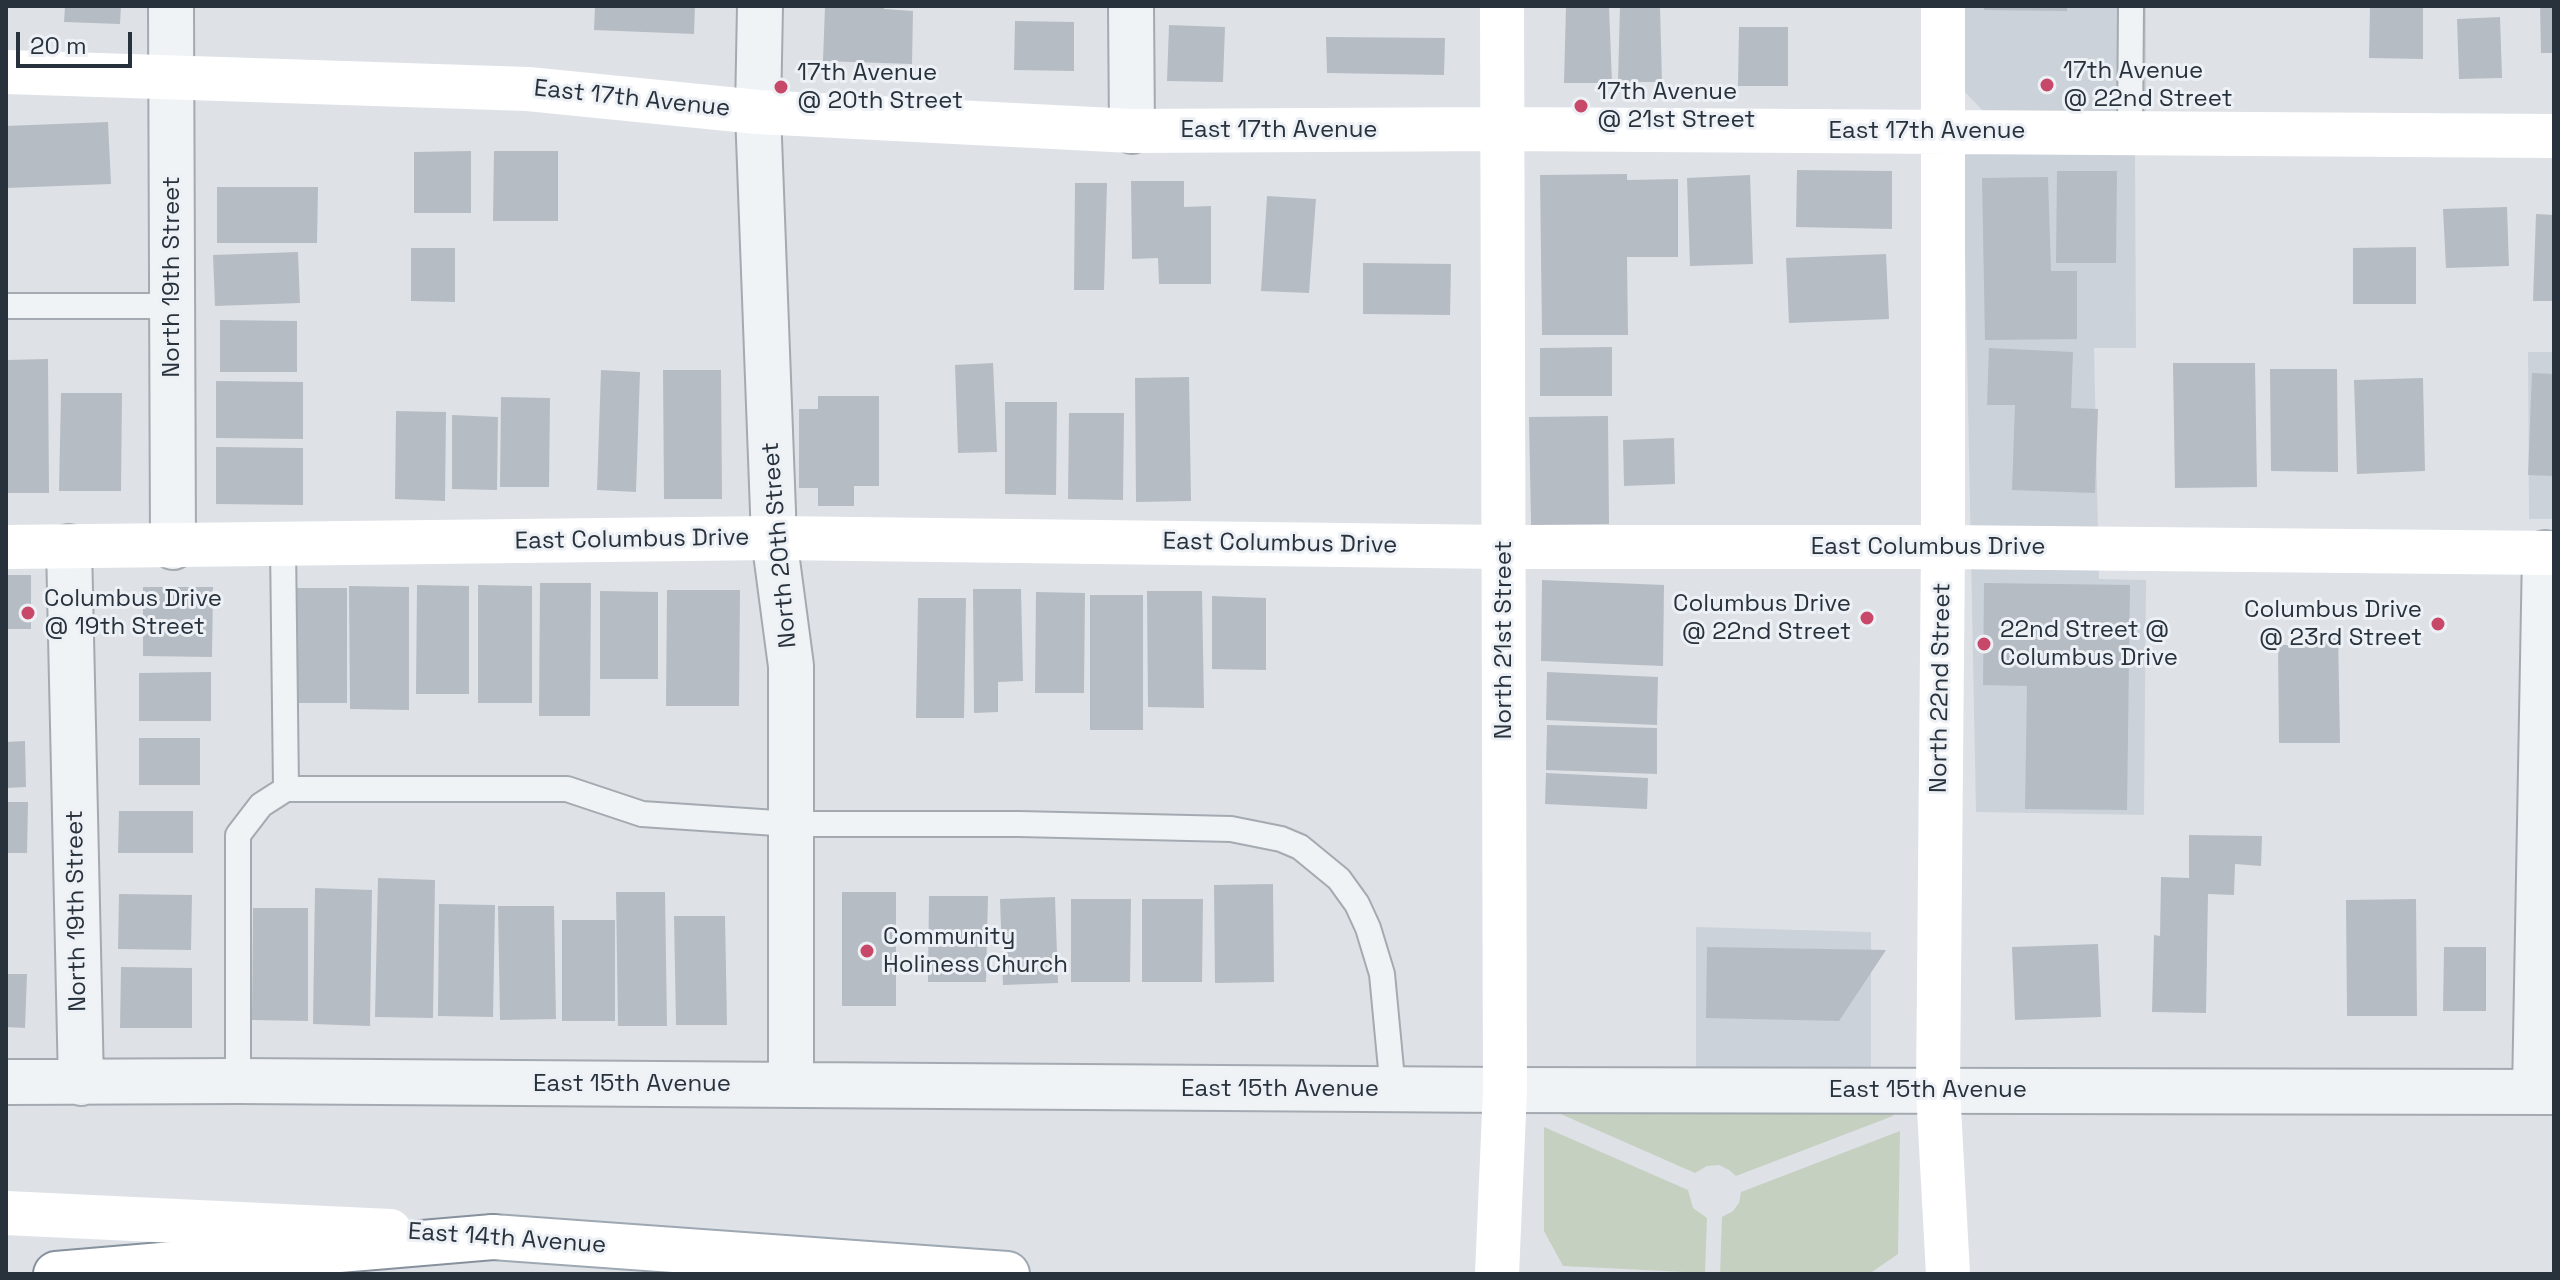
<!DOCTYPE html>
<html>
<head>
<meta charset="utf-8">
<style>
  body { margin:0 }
  #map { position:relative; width:2560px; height:1280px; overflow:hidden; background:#dee2e7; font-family:"Space Grotesk",sans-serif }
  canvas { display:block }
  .frame { position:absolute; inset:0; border:8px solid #28323d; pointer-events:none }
  .scale { position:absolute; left:16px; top:32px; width:116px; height:36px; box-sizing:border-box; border:4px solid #28323d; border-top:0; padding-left:10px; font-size:24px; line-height:28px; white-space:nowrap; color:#28323d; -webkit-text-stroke:6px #edf1f5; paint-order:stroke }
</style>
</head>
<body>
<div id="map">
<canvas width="2560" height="1280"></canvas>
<div class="frame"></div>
<div class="scale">20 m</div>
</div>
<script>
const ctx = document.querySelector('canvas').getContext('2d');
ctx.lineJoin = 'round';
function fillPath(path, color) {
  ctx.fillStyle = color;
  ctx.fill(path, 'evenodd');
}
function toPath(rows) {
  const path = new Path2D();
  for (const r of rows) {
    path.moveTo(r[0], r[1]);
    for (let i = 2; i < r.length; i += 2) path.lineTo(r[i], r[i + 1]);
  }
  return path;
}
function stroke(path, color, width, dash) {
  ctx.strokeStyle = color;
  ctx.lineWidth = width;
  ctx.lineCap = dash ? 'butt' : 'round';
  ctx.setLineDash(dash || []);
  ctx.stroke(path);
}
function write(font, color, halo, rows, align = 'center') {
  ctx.font = font + ' "Space Grotesk",sans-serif';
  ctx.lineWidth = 6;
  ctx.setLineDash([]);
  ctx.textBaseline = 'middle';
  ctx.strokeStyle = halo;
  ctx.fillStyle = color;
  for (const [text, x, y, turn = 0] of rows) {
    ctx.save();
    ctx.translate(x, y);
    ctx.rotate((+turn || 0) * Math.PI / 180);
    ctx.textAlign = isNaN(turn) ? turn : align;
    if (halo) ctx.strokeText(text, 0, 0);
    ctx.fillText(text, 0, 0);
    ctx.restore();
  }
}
fillPath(toPath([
  [1960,6,2146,6,2146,115,1984,112,1961,88],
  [2135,147,2136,348,2094,348,2099,579,2146,580,2144,815,1976,812,1963,148],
  [2528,352,2554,352,2554,519,2529,519],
  [1696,927,1871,932,1871,1084,1696,1084]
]), '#ccd2d9');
fillPath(toPath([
  [1547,1108,1892,1108,1893,1116,1736,1176,1729,1170,1719,1165,1707,1166,1695,1173],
  [1544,1127,1688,1190,1693,1208,1707,1218,1705,1273,1563,1266,1544,1231],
  [1900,1131,1898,1254,1869,1274,1720,1274,1722,1217,1733,1211,1739,1203,1741,1192]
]), '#c6d0c0');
fillPath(toPath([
  [65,6,121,6,120,24,64,22],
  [595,6,695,6,694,34,594,30],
  [825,6,884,6,884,9,913,11,912,64,823,61],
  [1566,6,1609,6,1612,83,1564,83],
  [1620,6,1660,6,1662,82,1618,82],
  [1984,6,2067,6,2067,11,1984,10],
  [2370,6,2423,6,2423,59,2369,58],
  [2540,6,2554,6,2554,53,2541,53],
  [2500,17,2502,78,2459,79,2457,19],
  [1015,21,1074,22,1074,71,1014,70],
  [1169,25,1225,27,1223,82,1167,81],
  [1739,27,1788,27,1788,86,1738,86],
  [1326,37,1445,38,1444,75,1327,73],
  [108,122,111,184,6,188,6,126],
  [471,151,471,213,414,213,414,152],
  [494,151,558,151,558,221,493,221],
  [1797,170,1892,171,1892,229,1796,227],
  [2057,171,2117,171,2116,263,2056,263],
  [1627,174,1627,180,1678,179,1678,257,1627,257,1628,335,1542,335,1540,175],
  [1750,175,1753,264,1690,266,1687,178],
  [2048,177,2051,271,2077,271,2077,339,1985,340,1982,178],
  [1131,181,1184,181,1184,207,1211,206,1211,284,1159,284,1158,258,1132,259],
  [1075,183,1107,183,1104,290,1074,290],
  [217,187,318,187,317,243,217,243],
  [1267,196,1316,199,1309,293,1261,291],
  [2507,207,2509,266,2446,268,2443,209],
  [2536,214,2554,215,2554,301,2533,301],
  [2416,247,2416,304,2353,304,2353,248],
  [411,248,455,248,455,302,411,301],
  [298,252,300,303,215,306,213,255],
  [1886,254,1889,319,1789,323,1786,258],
  [1363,263,1451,264,1450,315,1363,314],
  [220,320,297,321,297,372,220,372],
  [1612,347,1612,396,1540,396,1540,348],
  [1989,348,2073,352,2071,408,2098,409,2095,493,2012,490,2015,405,1987,405],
  [48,359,49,493,6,493,6,360],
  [993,363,997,452,958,453,955,365],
  [2173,363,2255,363,2257,487,2175,488],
  [2270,369,2337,369,2338,472,2271,471],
  [601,370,640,372,636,492,597,490],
  [663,370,721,370,722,499,664,499],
  [2532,373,2554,374,2554,476,2528,475],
  [1189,377,1191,501,1136,502,1135,378],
  [2423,378,2425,471,2357,474,2354,380],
  [216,381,303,382,303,439,216,438],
  [61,393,122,393,121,491,59,491],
  [818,396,879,396,879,486,854,486,854,506,818,506,818,488,799,488,799,409,818,409],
  [501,397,550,398,549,487,500,487],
  [1005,402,1057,402,1056,495,1005,494],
  [396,411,446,412,445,501,395,499],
  [1069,413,1124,413,1123,500,1068,499],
  [452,415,498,417,497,490,452,489],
  [1608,416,1609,524,1531,525,1529,417],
  [1674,438,1675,484,1624,486,1623,440],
  [216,447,303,448,303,505,216,504],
  [6,575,31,575,31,629,6,629],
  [1542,580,1664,585,1663,666,1541,661],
  [540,583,591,583,590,716,539,716],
  [1984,583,2130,585,2127,810,2025,809,2027,686,1983,685],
  [417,585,469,586,469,694,416,694],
  [478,585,532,586,532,703,478,703],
  [349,586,409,587,409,710,350,709],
  [143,587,213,587,212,657,143,656],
  [286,588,347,588,347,703,286,703],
  [973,589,1021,589,1023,681,998,682,998,712,974,713],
  [667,590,740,590,739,706,666,706],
  [600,591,658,592,658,679,600,679],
  [1147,591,1202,591,1204,708,1148,707],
  [1036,592,1085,593,1084,693,1035,693],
  [1090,595,1143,595,1143,730,1090,730],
  [1212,596,1266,598,1266,670,1212,669],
  [918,598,966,598,964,718,916,718],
  [2338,631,2340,743,2279,743,2278,645,2302,645,2301,632],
  [211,672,211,721,139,721,139,673],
  [1547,672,1658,677,1657,725,1546,720],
  [1547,725,1657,728,1657,774,1546,770],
  [139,738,200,738,200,785,139,785],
  [25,741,26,787,6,788,6,742],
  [1546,773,1648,778,1647,809,1545,804],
  [6,802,28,802,27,853,6,853],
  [119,811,193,811,193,853,118,853],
  [2189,835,2262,836,2261,866,2235,864,2234,895,2208,894,2206,1013,2152,1012,2154,935,2160,936,2161,877,2189,878],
  [378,878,435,880,433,1018,375,1017],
  [1273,884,1274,982,1215,983,1214,885],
  [315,888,372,890,370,1026,313,1024],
  [616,892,665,892,667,1026,618,1026],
  [842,892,896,892,896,1006,842,1006],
  [119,894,192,895,191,950,118,949],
  [929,896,988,896,986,982,928,982],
  [1055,897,1058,983,1003,985,1000,899],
  [1071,899,1131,899,1130,982,1071,982],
  [1142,899,1203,899,1202,982,1142,982],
  [2416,899,2417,1016,2347,1016,2346,900],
  [439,904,495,905,493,1017,438,1016],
  [498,906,554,906,556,1019,500,1020],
  [253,908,308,908,308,1021,252,1020],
  [674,916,725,916,727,1025,676,1025],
  [562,920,615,920,615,1021,562,1021],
  [2098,944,2101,1017,2015,1020,2012,947],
  [1707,947,1886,950,1839,1021,1706,1018],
  [2444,947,2486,947,2486,1011,2443,1011],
  [121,967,192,968,192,1028,120,1028],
  [6,974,27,974,25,1028,6,1027]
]), '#b6bcc3');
const lane = toPath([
  [2130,133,2131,6],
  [6,306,172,306],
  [283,546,286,789],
  [238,1081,238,835,261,805,286,789,567,789,642,814,791,824,1019,824,1231,829,1281,839,1300,847,1339,879,1357,904,1368,928,1382,974,1393,1090]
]);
const street = toPath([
  [171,6,173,547],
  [760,6,758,112,774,538,791,666,791,1085],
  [1131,6,1132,131],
  [69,547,81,1083],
  [6,1082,238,1081,1505,1090,2554,1092],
  [2535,1092,2545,553]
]);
const primary = toPath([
  [493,1237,1007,1274]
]);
const highway = toPath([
  [56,1274,493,1237]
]);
stroke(lane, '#a4aab1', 28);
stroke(street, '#a4aab1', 48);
stroke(primary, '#9ea8b2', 48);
stroke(highway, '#86919d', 48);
stroke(lane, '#f0f3f5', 24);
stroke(street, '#f0f3f5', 44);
stroke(toPath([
  [1943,6,1943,547,1938,1090,1948,1274],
  [6,72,528,89,758,112,1132,131,1502,129,2554,136],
  [6,547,774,538,1504,547,1943,547,2554,553],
  [6,1213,390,1231],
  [1497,1274,1505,1090,1502,6]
]), '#fff', 44);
stroke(primary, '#fff', 44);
stroke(highway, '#fff', 44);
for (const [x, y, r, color] of [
  [2047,85,8,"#c74868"],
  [781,87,8,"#c74868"],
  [1581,106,8,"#c74868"],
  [28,613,8,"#c74868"],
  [1867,618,8,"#c74868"],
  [2438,624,8,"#c74868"],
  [1984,644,8,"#c74868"],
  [867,951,8,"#c74868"]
]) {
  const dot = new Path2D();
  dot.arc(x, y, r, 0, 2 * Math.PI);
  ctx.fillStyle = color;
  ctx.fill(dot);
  stroke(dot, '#edf1f5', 3);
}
write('24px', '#28323d', '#edf1f5', [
  ["17th Avenue",2063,71],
  ["@ 22nd Street",2063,99],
  ["17th Avenue",797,73],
  ["@ 20th Street",797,101],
  ["17th Avenue",1597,92],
  ["@ 21st Street",1597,120],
  ["Columbus Drive",44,599],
  ["@ 19th Street",44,627],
  ["Columbus Drive",1851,604,"right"],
  ["@ 22nd Street",1851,632,"right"],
  ["Columbus Drive",2422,610,"right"],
  ["@ 23rd Street",2422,638,"right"],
  ["22nd Street @",2000,630],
  ["Columbus Drive",2000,658],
  ["Community",883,937],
  ["Holiness Church",883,965]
], 'left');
write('24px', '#28323d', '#edf1f5', [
  ["East 17th Avenue",632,99,6],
  ["East 17th Avenue",1279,130],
  ["East 17th Avenue",1927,131],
  ["North 19th Street",172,277,-90],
  ["East Columbus Drive",632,540,-1],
  ["East Columbus Drive",1280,544,1],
  ["North 20th Street",780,545,-95],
  ["East Columbus Drive",1928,547],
  ["North 21st Street",1504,640,-90],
  ["North 22nd Street",1941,688,-89],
  ["North 19th Street",77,911,-91],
  ["East 15th Avenue",632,1084],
  ["East 15th Avenue",1280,1089],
  ["East 15th Avenue",1928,1090],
  ["East 14th Avenue",507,1239,4]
]);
</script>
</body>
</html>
